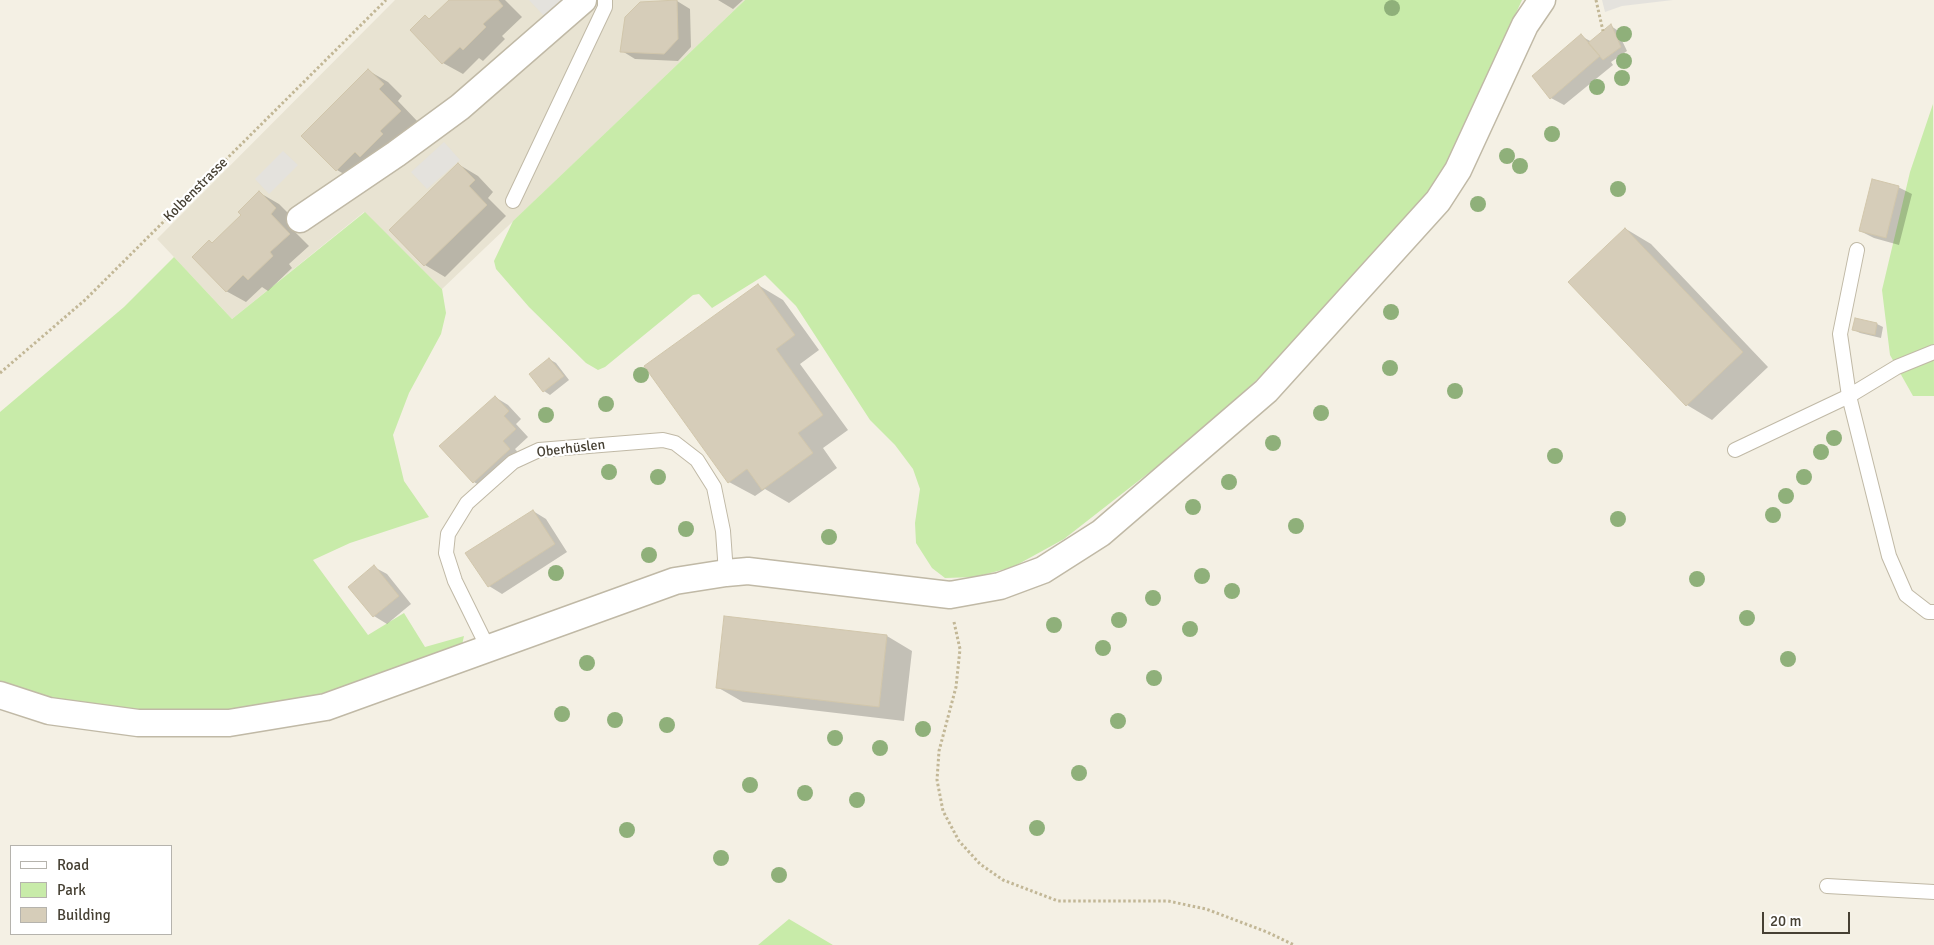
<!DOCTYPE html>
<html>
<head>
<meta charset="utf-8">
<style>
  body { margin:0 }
  #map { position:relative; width:1934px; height:945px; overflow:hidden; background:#f4f0e4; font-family:Signika,sans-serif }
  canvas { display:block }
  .legend { position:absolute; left:10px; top:845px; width:162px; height:90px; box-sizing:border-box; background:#fff; border:1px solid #b5b3ad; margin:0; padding:6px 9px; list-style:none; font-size:15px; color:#464033 }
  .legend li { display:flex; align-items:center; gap:10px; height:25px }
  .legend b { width:25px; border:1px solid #b5b3ad }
  .scale { position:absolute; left:1762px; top:912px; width:88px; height:22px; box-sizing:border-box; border:2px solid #464033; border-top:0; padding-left:6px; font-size:15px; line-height:18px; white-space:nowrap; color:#464033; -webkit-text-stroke:4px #fff; paint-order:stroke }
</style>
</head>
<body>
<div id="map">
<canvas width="1934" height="945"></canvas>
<ul class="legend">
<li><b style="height:6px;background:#fff"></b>Road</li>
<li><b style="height:14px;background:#c8eba9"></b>Park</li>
<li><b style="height:14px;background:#d6cdb9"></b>Building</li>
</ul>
<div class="scale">20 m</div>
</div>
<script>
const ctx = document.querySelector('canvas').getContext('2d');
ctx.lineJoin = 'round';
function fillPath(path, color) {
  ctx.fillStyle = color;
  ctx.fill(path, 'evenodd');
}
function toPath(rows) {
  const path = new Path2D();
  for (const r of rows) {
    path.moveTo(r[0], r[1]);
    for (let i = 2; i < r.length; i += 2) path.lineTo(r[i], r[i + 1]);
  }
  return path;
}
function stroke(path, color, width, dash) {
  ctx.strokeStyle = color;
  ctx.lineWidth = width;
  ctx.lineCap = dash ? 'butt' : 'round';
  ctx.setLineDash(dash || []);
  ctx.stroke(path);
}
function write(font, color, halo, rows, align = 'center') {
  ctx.font = font + ' Signika,sans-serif';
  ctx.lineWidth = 4.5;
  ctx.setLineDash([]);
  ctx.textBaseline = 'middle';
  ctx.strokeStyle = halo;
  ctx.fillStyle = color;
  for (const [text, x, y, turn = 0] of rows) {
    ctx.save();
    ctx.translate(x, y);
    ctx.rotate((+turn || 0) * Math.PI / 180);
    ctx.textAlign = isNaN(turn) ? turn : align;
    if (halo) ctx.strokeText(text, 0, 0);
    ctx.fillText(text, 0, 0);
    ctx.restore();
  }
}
fillPath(toPath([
  [395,0,745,0,442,289,364,212,232,319,157,239]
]), '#e8e3d2');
fillPath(toPath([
  [745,0,1522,0,1449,159,1431,190,1336,299,1262,375,1196,436,1064,539,1013,567,975,577,945,578,932,568,916,543,915,523,920,489,913,469,895,445,870,420,796,306,765,275,712,308,699,294,693,295,605,367,598,370,586,363,529,307,496,269,494,261,513,221],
  [1933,104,1934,396,1913,396,1890,355,1882,290,1910,172],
  [365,212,442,289,446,313,441,334,409,393,393,435,404,481,429,517,350,543,313,560,368,635,404,613,425,647,464,636,462,645,368,681,308,697,218,711,158,712,104,707,38,696,0,685,0,412,124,307,174,257,232,319],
  [789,919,833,945,758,945]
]), '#c8eba9');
fillPath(toPath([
  [529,0,561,0,544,16],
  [1602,0,1673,0,1622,6,1605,12],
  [444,142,460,160,427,189,411,172],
  [283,151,298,165,269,194,255,179]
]), '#e4e2dd');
fillPath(toPath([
  [451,0,505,0,522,17,502,36,505,39,483,61,479,58,463,74,443,63,426,17,431,20],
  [718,0,743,0,733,9],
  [677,1,690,9,691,47,678,61,635,59,622,51],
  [1611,26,1617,30,1627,51,1611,62,1613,65,1564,105,1551,98,1581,36,1592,42],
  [369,71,388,82,402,96,398,101,419,123,356,181,337,170],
  [458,164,478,176,493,192,488,198,506,216,445,277,425,265,391,230],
  [1898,187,1912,194,1899,245,1874,238,1860,231],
  [260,193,279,204,295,220,289,226,309,246,289,264,292,268,268,291,262,287,246,302,226,291,213,244,242,215],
  [1626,229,1651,244,1768,367,1712,420,1687,405],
  [758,285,783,300,819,350,800,364,848,430,823,448,837,468,789,503,765,489,755,496,729,482],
  [1856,319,1877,324,1883,327,1881,338,1860,333,1854,330],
  [549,359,556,363,569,380,550,395,544,391],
  [495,397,508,405,521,419,516,424,528,437,515,449,522,457,487,490,474,482],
  [533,511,546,519,567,552,502,594,489,586],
  [374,567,387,574,411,604,387,624,374,616],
  [725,617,887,636,912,651,904,721,743,702,717,687]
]), '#0003');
const building = toPath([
  [449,0,498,0,503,6,483,24,486,27,463,50,460,47,442,64,410,30,425,15,429,19,449,0],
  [677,0,678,39,664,54,620,52,625,17,640,2,677,0],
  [1611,24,1621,47,1603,60,1588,43,1611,24],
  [1581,34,1600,56,1550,99,1532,76,1581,34],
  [368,69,384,84,379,89,401,111,380,131,383,134,360,157,355,152,336,171,301,136,368,69],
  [458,163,475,180,469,186,487,205,424,266,389,230,458,163],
  [1872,179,1899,186,1886,238,1859,231,1872,179],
  [259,191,276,208,271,214,290,234,270,252,273,256,248,280,243,275,226,292,192,257,209,240,212,243,241,215,238,212,259,191],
  [1625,228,1743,352,1686,406,1568,282,1625,228],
  [758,284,795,335,776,349,823,415,798,433,813,453,762,490,747,469,728,483,644,366,758,284],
  [1855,318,1877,323,1875,335,1852,330,1855,318],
  [549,358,564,376,543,392,529,374,549,358],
  [495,396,509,411,504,416,516,429,503,441,510,449,473,483,439,446,495,396],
  [533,510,555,544,488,587,465,553,533,510],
  [374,565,399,596,373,617,348,587,374,565],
  [724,616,887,635,879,707,716,688,724,616]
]);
fillPath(building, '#d6cdb9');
stroke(building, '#d1c6ab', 1);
const lane = toPath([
  [513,201,605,7,605,0],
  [1857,250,1840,334,1849,396,1889,556,1906,595,1928,612,1934,612],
  [1735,450,1849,396,1897,367,1934,352],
  [488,648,455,581,446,553,448,534,467,503,513,462,539,450,663,440,675,443,697,460,714,487,723,531,726,573],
  [1827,886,1934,892]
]);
const street = toPath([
  [300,219,396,154,460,107,583,0],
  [0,695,49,711,138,723,229,723,326,707,675,581,726,573,748,571,950,595,1000,586,1043,570,1101,533,1266,391,1438,201,1458,170,1525,25,1542,0]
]);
stroke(lane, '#c0b9a6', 16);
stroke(street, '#c0b9a6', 29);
stroke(toPath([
  [1596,0,1603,31],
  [0,373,85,300,386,0],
  [954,622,960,649,956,687,939,751,937,780,943,811,959,841,980,864,1003,880,1058,901,1168,901,1206,909,1267,932,1294,945]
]), '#c2b796', 3, [2.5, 2.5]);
stroke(lane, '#fff', 14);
stroke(street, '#fff', 26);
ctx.fillStyle = '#8fb07a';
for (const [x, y] of [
  [1392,8],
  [1624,34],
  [1624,61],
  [1622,78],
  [1597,87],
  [1552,134],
  [1507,156],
  [1520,166],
  [1618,189],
  [1478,204],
  [1391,312],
  [1390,368],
  [641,375],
  [1455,391],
  [606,404],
  [1321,413],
  [546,415],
  [1834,438],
  [1273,443],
  [1821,452],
  [1555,456],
  [609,472],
  [658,477],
  [1804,477],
  [1229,482],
  [1786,496],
  [1193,507],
  [1773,515],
  [1618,519],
  [1296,526],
  [686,529],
  [829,537],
  [649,555],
  [556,573],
  [1202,576],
  [1697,579],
  [1232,591],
  [1153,598],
  [1747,618],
  [1119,620],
  [1054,625],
  [1190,629],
  [1103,648],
  [1788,659],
  [587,663],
  [1154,678],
  [562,714],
  [615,720],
  [1118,721],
  [667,725],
  [923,729],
  [835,738],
  [880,748],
  [1079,773],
  [750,785],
  [805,793],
  [857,800],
  [1037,828],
  [627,830],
  [721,858],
  [779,875]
]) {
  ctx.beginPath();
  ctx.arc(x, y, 8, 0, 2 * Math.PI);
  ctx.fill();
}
write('14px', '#464033', '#fff', [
  ["Kolbenstrasse",196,190,-45],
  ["Oberhüslen",571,449,-7]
]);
</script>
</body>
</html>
